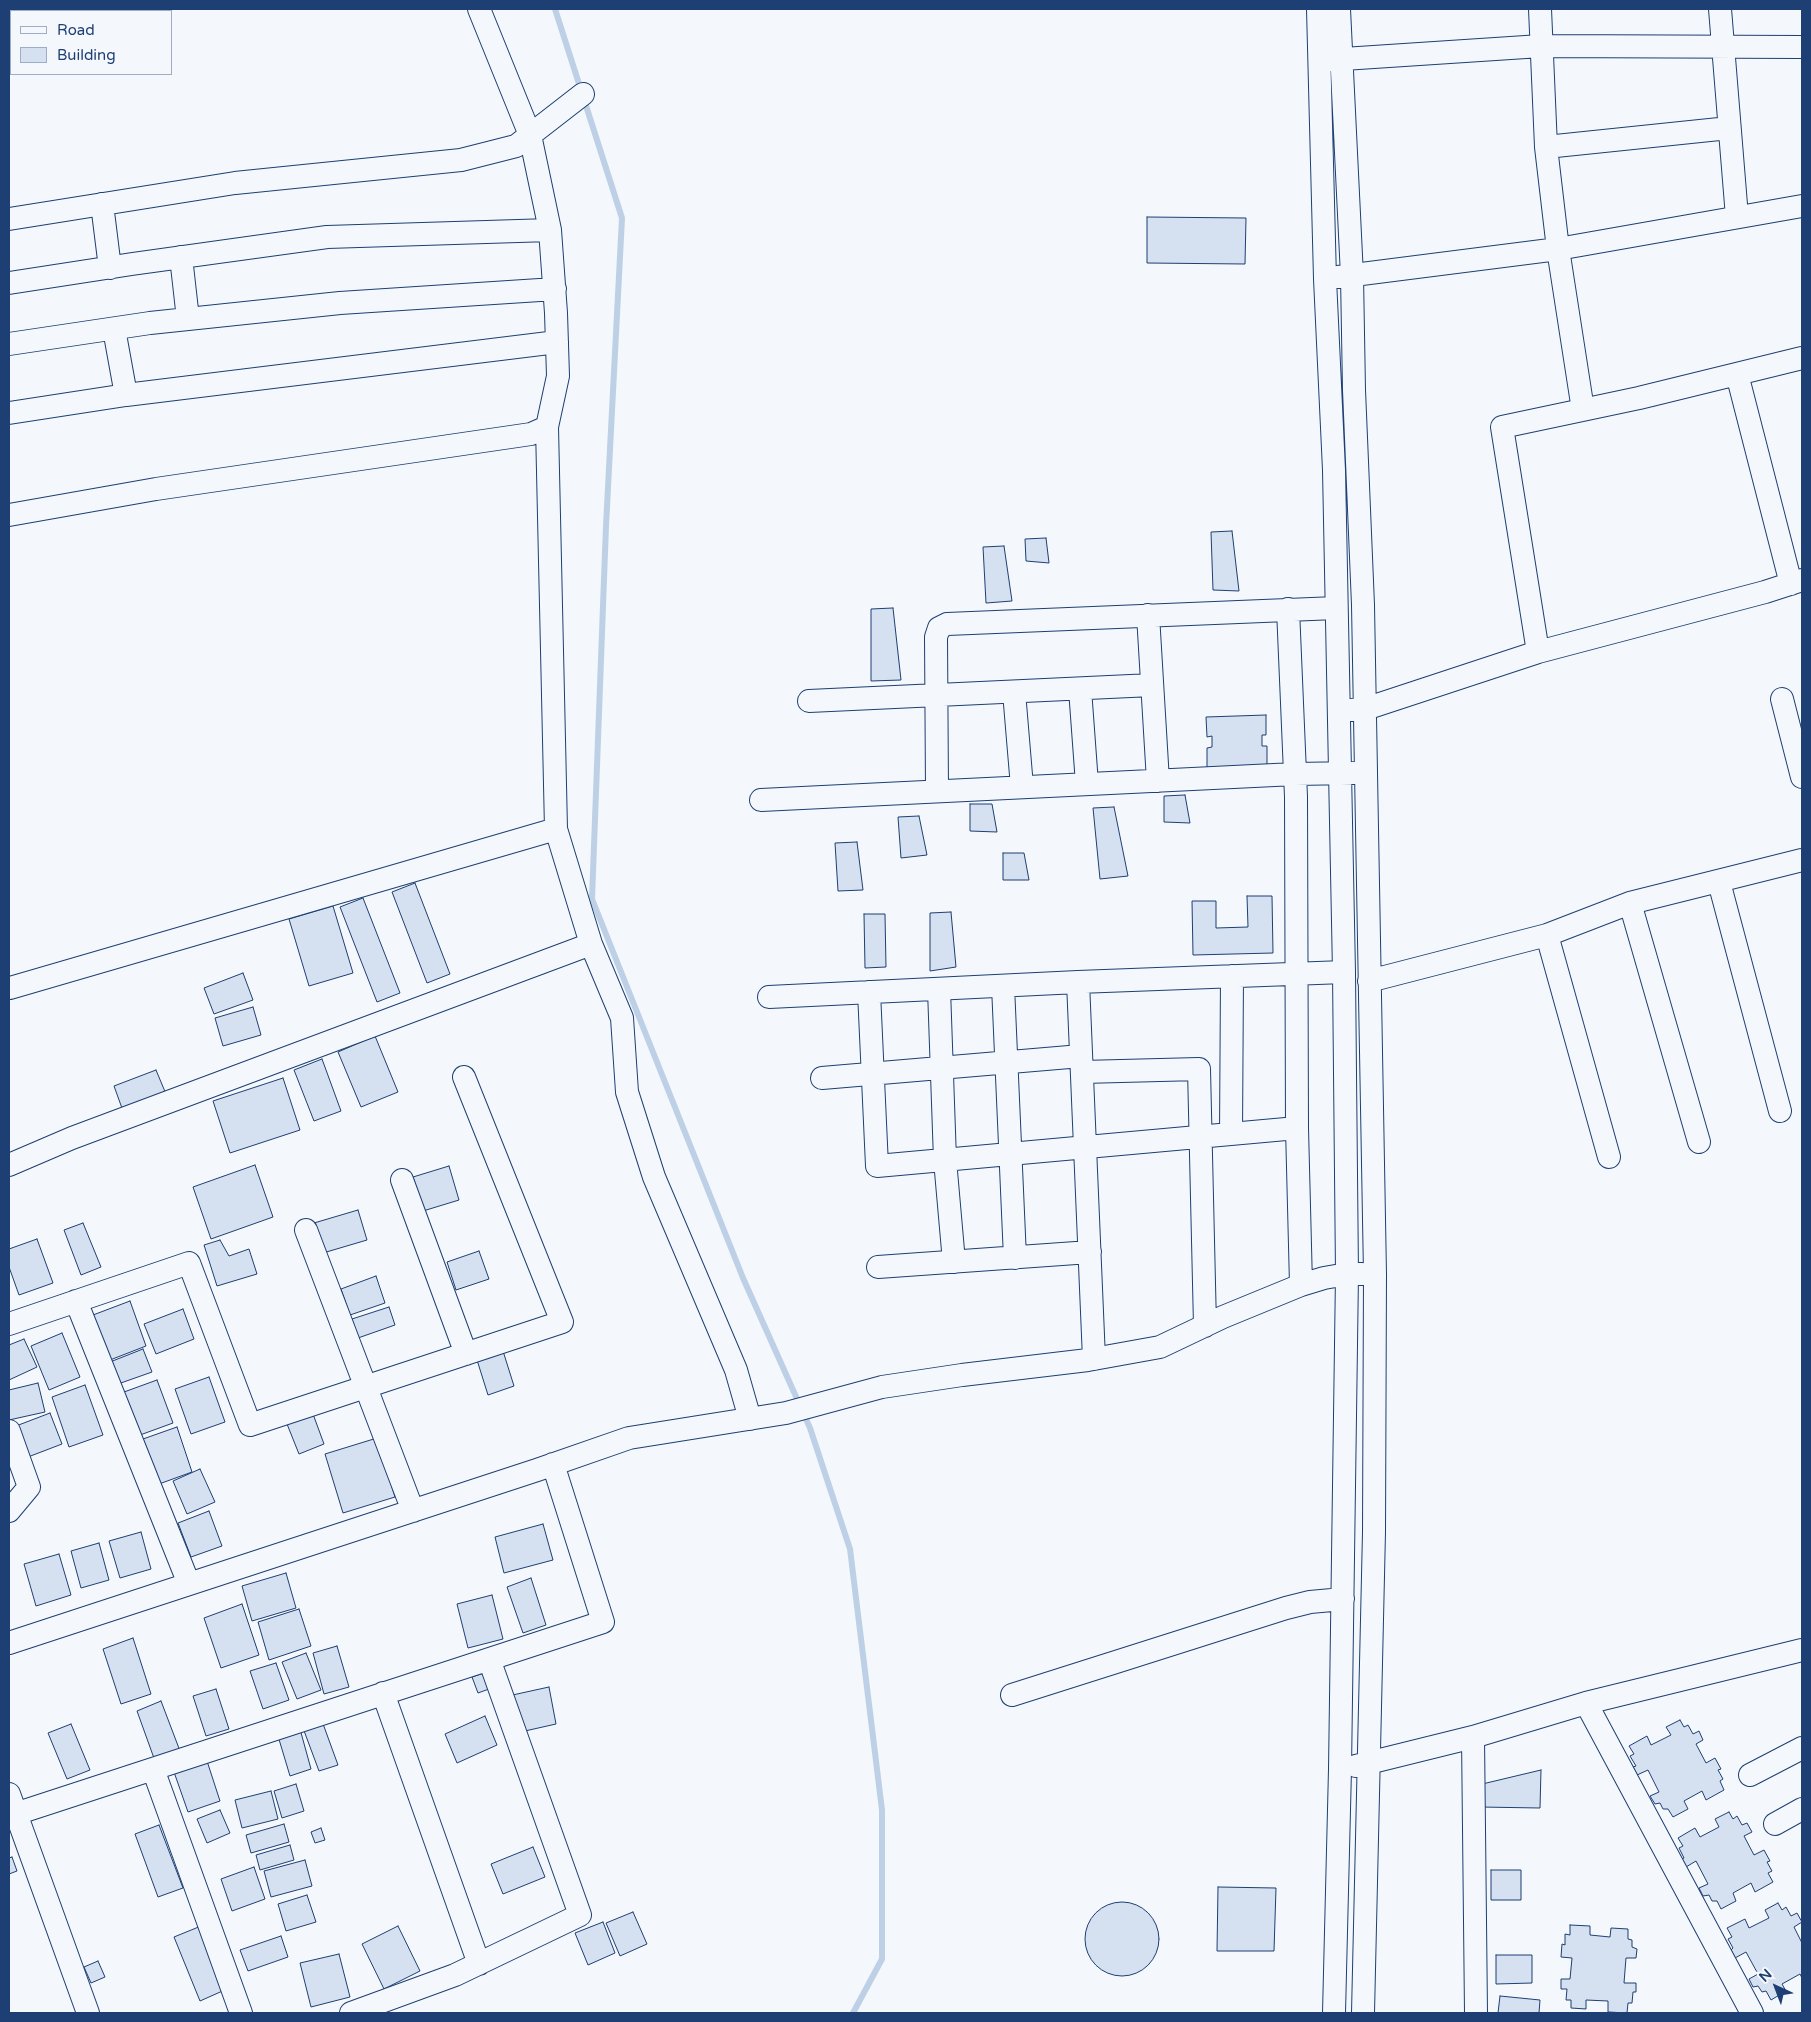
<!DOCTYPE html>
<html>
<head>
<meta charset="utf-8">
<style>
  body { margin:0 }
  #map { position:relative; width:1811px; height:2022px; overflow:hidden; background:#f4f7fb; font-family:"Varela Round",sans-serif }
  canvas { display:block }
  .frame { position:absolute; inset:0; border:10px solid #1d3f73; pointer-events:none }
  .legend { position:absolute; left:10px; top:10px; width:162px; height:65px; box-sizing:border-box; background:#f4f7fb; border:1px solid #9eadc5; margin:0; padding:6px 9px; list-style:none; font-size:15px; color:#1d3f73 }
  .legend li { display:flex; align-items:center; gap:10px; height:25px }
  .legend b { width:25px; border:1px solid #9eadc5 }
  .north { position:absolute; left:1751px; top:1962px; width:50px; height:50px; -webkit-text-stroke:4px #f4f7fb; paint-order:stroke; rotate:317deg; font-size:14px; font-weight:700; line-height:20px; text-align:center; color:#1d3f73 }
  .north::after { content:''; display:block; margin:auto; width:18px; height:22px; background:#1d3f73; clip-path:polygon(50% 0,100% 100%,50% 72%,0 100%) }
</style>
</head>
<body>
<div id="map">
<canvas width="1811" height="2022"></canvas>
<div class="frame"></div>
<ul class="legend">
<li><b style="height:6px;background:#f4f7fb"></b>Road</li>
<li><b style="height:14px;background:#d5e0f0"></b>Building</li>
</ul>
<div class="north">N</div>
</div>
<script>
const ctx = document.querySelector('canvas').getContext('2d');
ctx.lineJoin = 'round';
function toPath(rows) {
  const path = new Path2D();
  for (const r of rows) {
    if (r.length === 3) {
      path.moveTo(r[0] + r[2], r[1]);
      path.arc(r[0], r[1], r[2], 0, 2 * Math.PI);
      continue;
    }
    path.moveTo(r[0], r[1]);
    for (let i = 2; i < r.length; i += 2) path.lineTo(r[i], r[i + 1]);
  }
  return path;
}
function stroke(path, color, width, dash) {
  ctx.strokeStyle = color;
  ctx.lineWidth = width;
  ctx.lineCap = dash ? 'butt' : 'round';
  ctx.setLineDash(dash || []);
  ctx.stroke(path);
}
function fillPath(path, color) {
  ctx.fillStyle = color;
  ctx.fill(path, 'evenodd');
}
stroke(toPath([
  [555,9,622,218,606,526,592,899,743,1278,810,1428,850,1549,882,1810,882,1959,853,2013]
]), '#bed0e5', 6);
const building = toPath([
  [1147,217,1246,218,1245,264,1147,263,1147,217],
  [1232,531,1239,591,1213,590,1211,532,1232,531],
  [1046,538,1049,563,1026,561,1025,539,1046,538],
  [1004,546,1012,601,986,603,983,547,1004,546],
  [893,608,901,680,871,681,871,609,893,608],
  [1266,715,1266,735,1262,735,1262,746,1267,746,1267,766,1207,768,1207,748,1212,747,1212,736,1207,737,1206,717,1266,715],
  [1185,795,1190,823,1164,822,1164,796,1185,795],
  [970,804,992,804,997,832,970,831,970,804],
  [1114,807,1128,876,1100,879,1093,808,1114,807],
  [919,816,927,855,901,858,898,817,919,816],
  [857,842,863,890,838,891,835,843,857,842],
  [1003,853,1024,853,1029,880,1003,880,1003,853],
  [415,883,450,974,427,983,392,892,415,883],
  [1247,896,1272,896,1273,953,1193,955,1192,901,1216,901,1216,928,1248,927,1247,896],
  [363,898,400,993,377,1002,340,907,363,898],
  [333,906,353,973,309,986,289,919,333,906],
  [951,912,956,967,930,971,930,913,951,912],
  [864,914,885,914,886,967,865,968,864,914],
  [243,973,253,1000,214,1014,204,988,243,973],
  [253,1007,261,1035,223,1046,215,1018,253,1007],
  [375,1036,398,1092,361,1107,338,1052,375,1036],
  [322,1059,341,1111,314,1121,294,1070,322,1059],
  [156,1070,166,1094,123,1111,114,1086,156,1070],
  [283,1078,300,1130,230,1153,213,1101,283,1078],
  [255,1165,273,1217,211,1239,193,1187,255,1165],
  [449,1166,459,1200,423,1211,413,1177,449,1166],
  [358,1210,367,1240,323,1253,314,1223,358,1210],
  [83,1223,101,1267,81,1275,64,1230,83,1223],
  [37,1239,53,1283,19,1295,9,1267,9,1249,37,1239],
  [220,1240,229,1256,249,1249,257,1274,217,1286,204,1245,220,1240],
  [479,1251,489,1279,456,1290,447,1262,479,1251],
  [376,1276,385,1303,350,1315,341,1289,376,1276],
  [130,1301,146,1346,110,1360,93,1315,130,1301],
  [389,1307,395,1325,358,1338,352,1319,389,1307],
  [183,1309,194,1339,156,1354,144,1324,183,1309],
  [62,1333,80,1377,49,1390,31,1346,62,1333],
  [24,1339,37,1367,9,1380,9,1345,24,1339],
  [143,1349,152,1372,118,1384,110,1362,143,1349],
  [503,1351,514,1386,488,1395,477,1360,503,1351],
  [209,1377,225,1422,191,1434,175,1389,209,1377],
  [157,1380,173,1423,140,1435,124,1392,157,1380],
  [38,1383,45,1412,9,1420,9,1390,38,1383],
  [85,1385,103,1435,69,1447,52,1397,85,1385],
  [50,1413,62,1444,28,1457,16,1426,50,1413],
  [313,1414,324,1444,299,1454,287,1424,313,1414],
  [177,1427,192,1472,159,1484,143,1439,177,1427],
  [377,1438,395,1497,343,1513,325,1454,377,1438],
  [200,1469,215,1502,187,1514,173,1481,200,1469],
  [209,1511,222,1546,191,1557,178,1523,209,1511],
  [543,1524,553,1560,504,1573,495,1537,543,1524],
  [141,1532,151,1569,120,1578,109,1541,141,1532],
  [99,1543,109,1580,81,1588,71,1551,99,1543],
  [59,1554,71,1595,36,1606,24,1564,59,1554],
  [286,1573,296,1608,252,1621,242,1586,286,1573],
  [531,1578,546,1625,523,1633,507,1587,531,1578],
  [492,1595,503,1639,468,1648,457,1604,492,1595],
  [242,1604,259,1655,221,1668,204,1618,242,1604],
  [299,1609,311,1646,269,1660,258,1622,299,1609],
  [133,1638,151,1694,121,1704,103,1649,133,1638],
  [337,1646,349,1687,324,1694,313,1653,337,1646],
  [306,1653,321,1690,297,1699,282,1662,306,1653],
  [276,1663,289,1700,263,1709,250,1671,276,1663],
  [484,1673,489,1689,478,1693,472,1677,484,1673],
  [549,1687,556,1724,516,1733,508,1696,549,1687],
  [216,1689,229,1729,206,1736,193,1696,216,1689],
  [161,1701,180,1751,155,1761,137,1711,161,1701],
  [485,1716,497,1745,457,1763,445,1734,485,1716],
  [1680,1720,1684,1727,1688,1725,1693,1734,1699,1731,1703,1740,1696,1744,1706,1763,1715,1758,1721,1769,1718,1770,1723,1779,1720,1781,1724,1790,1706,1800,1702,1791,1684,1801,1688,1809,1673,1817,1668,1809,1663,1809,1660,1803,1655,1804,1650,1796,1659,1792,1648,1770,1637,1775,1633,1767,1636,1766,1630,1756,1634,1754,1629,1746,1647,1736,1651,1745,1671,1735,1666,1727,1680,1720],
  [322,1721,338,1765,319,1771,303,1728,322,1721],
  [71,1724,90,1770,67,1779,48,1733,71,1724],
  [300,1729,311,1769,290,1776,278,1736,300,1729],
  [207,1761,220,1801,188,1812,174,1772,207,1761],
  [1541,1770,1540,1808,1480,1807,1478,1785,1541,1770],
  [296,1784,304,1811,282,1818,274,1791,296,1784],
  [271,1791,278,1819,242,1828,235,1800,271,1791],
  [220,1810,230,1833,207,1843,197,1819,220,1810],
  [1729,1812,1733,1819,1737,1816,1742,1825,1747,1823,1752,1832,1744,1836,1754,1855,1764,1850,1770,1861,1767,1862,1772,1871,1768,1873,1773,1882,1755,1892,1751,1883,1733,1893,1736,1901,1721,1909,1717,1901,1712,1901,1709,1895,1703,1896,1699,1888,1708,1884,1696,1861,1686,1867,1682,1859,1684,1858,1679,1848,1683,1846,1678,1838,1695,1828,1700,1837,1719,1827,1715,1819,1729,1812],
  [284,1824,289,1842,251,1853,246,1835,284,1824],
  [159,1825,183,1888,158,1897,135,1834,159,1825],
  [321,1828,325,1840,315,1843,311,1832,321,1828],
  [290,1845,294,1860,260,1870,256,1855,290,1845],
  [533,1847,545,1877,503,1894,491,1864,533,1847],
  [12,1857,17,1871,9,1874,9,1858,12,1857],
  [305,1860,312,1886,271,1897,264,1871,305,1860],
  [254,1867,265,1899,232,1911,221,1879,254,1867],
  [1491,1870,1521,1870,1521,1900,1491,1900,1491,1870],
  [1218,1887,1276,1888,1274,1951,1217,1951,1218,1887],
  [307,1895,316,1922,286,1931,278,1904,307,1895],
  [1122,1939,37],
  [1778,1903,1782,1910,1786,1907,1791,1916,1797,1913,1802,1922,1794,1927,1802,1943,1802,1978,1800,1974,1782,1984,1786,1991,1771,2000,1766,1991,1762,1992,1758,1986,1753,1987,1749,1979,1758,1974,1746,1952,1735,1958,1731,1950,1733,1948,1728,1939,1732,1937,1727,1928,1745,1919,1749,1928,1769,1918,1765,1910,1778,1903],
  [633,1912,647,1944,620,1956,606,1923,633,1912],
  [603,1922,615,1953,588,1965,575,1933,603,1922],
  [1570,1925,1590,1926,1590,1935,1610,1937,1611,1928,1628,1929,1628,1939,1632,1940,1632,1947,1637,1949,1636,1958,1626,1958,1624,1983,1636,1983,1636,1992,1633,1992,1632,2003,1628,2003,1627,2013,1608,2012,1608,2001,1586,2000,1586,2009,1571,2008,1571,2000,1566,2000,1567,1989,1561,1989,1561,1979,1570,1979,1572,1958,1561,1957,1562,1944,1565,1945,1565,1934,1570,1935,1570,1925],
  [201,1926,227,1989,200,2001,174,1937,201,1926],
  [398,1926,420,1971,384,1989,362,1944,398,1926],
  [281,1936,288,1957,248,1971,240,1950,281,1936],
  [339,1954,350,1997,311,2007,300,1963,339,1954],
  [1496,1955,1532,1955,1532,1983,1496,1984,1496,1955],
  [98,1961,105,1977,91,1983,84,1967,98,1961],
  [1500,1996,1540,2000,1539,2013,1498,2013,1500,1996]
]);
fillPath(building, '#d5e0f0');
stroke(building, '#1d3f73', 1);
const minor = toPath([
  [479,9,530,135,550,230,556,313,558,376,547,427,556,829],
  [1318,9,1325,279,1334,470,1344,972,1347,1274,1340,1769,1334,2013],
  [1339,9,1352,276,1354,390,1363,605,1375,1274,1374,1532,1363,2013],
  [1540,9,1546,147,1558,249,1583,410],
  [1720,9,1737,217],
  [1328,60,1541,46,1802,47],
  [1546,147,1729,128],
  [102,204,110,268],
  [9,219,235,183,461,160,516,146,583,94],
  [181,257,188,319],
  [1338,277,1558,249,1802,206],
  [9,283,132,264,327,237,550,230],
  [114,329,126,395],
  [9,344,150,323,340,303,555,289],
  [1737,374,1791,584],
  [9,413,126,395,557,342],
  [9,515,156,489,531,434,547,427],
  [1288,609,1296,797,1297,1128,1301,1285],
  [1148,615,1158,781],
  [1538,652,1502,427,1639,398,1802,358],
  [1080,689,1087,784],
  [1014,692,1022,787],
  [1782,699,1802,777],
  [809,701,1152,685],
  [1350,710,1365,709,1538,652,1765,592,1802,580],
  [937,791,936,637,939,628,947,624,1336,608],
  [761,800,1295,774,1354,773],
  [1719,882,1780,1111],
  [1630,903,1699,1142],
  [1547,935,1609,1157],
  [1369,981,1547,935,1630,903,1802,860],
  [1078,982,1094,1359],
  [1003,986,1015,1258],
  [10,988,556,829,591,944,622,1018,627,1092,654,1177,736,1370,750,1419],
  [939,989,945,1160,954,1262],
  [869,992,877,1166,1297,1128],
  [769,997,1078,982,1344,972],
  [1082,1072,1199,1069,1205,1326],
  [822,1078,1081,1056],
  [1231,1134,1232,976],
  [9,1165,72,1138,591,944],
  [402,1180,466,1354],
  [306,1230,413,1511],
  [878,1267,1090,1252],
  [76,1301,189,1584],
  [9,1324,189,1263,250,1425,562,1322,464,1077],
  [9,1431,29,1487,9,1511],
  [9,1643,537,1470,629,1438,786,1413,882,1387,962,1375,1088,1360,1160,1347,1223,1317,1301,1285,1324,1278,1347,1274,1362,1274],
  [383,1693,479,1964],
  [1012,1695,1286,1608,1310,1602,1343,1599],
  [1586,1703,1752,2013],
  [1473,1737,1476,2013],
  [1356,1766,1473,1737,1586,1703,1802,1650],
  [153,1769,241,2013],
  [1750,1775,1802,1748],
  [9,1794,88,2013],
  [9,1816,603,1622,553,1464],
  [1775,1824,1802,1809],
  [351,2013,455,1975,580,1915,489,1659]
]);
stroke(minor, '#1d3f73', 24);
stroke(minor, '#f4f7fb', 22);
</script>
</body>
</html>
